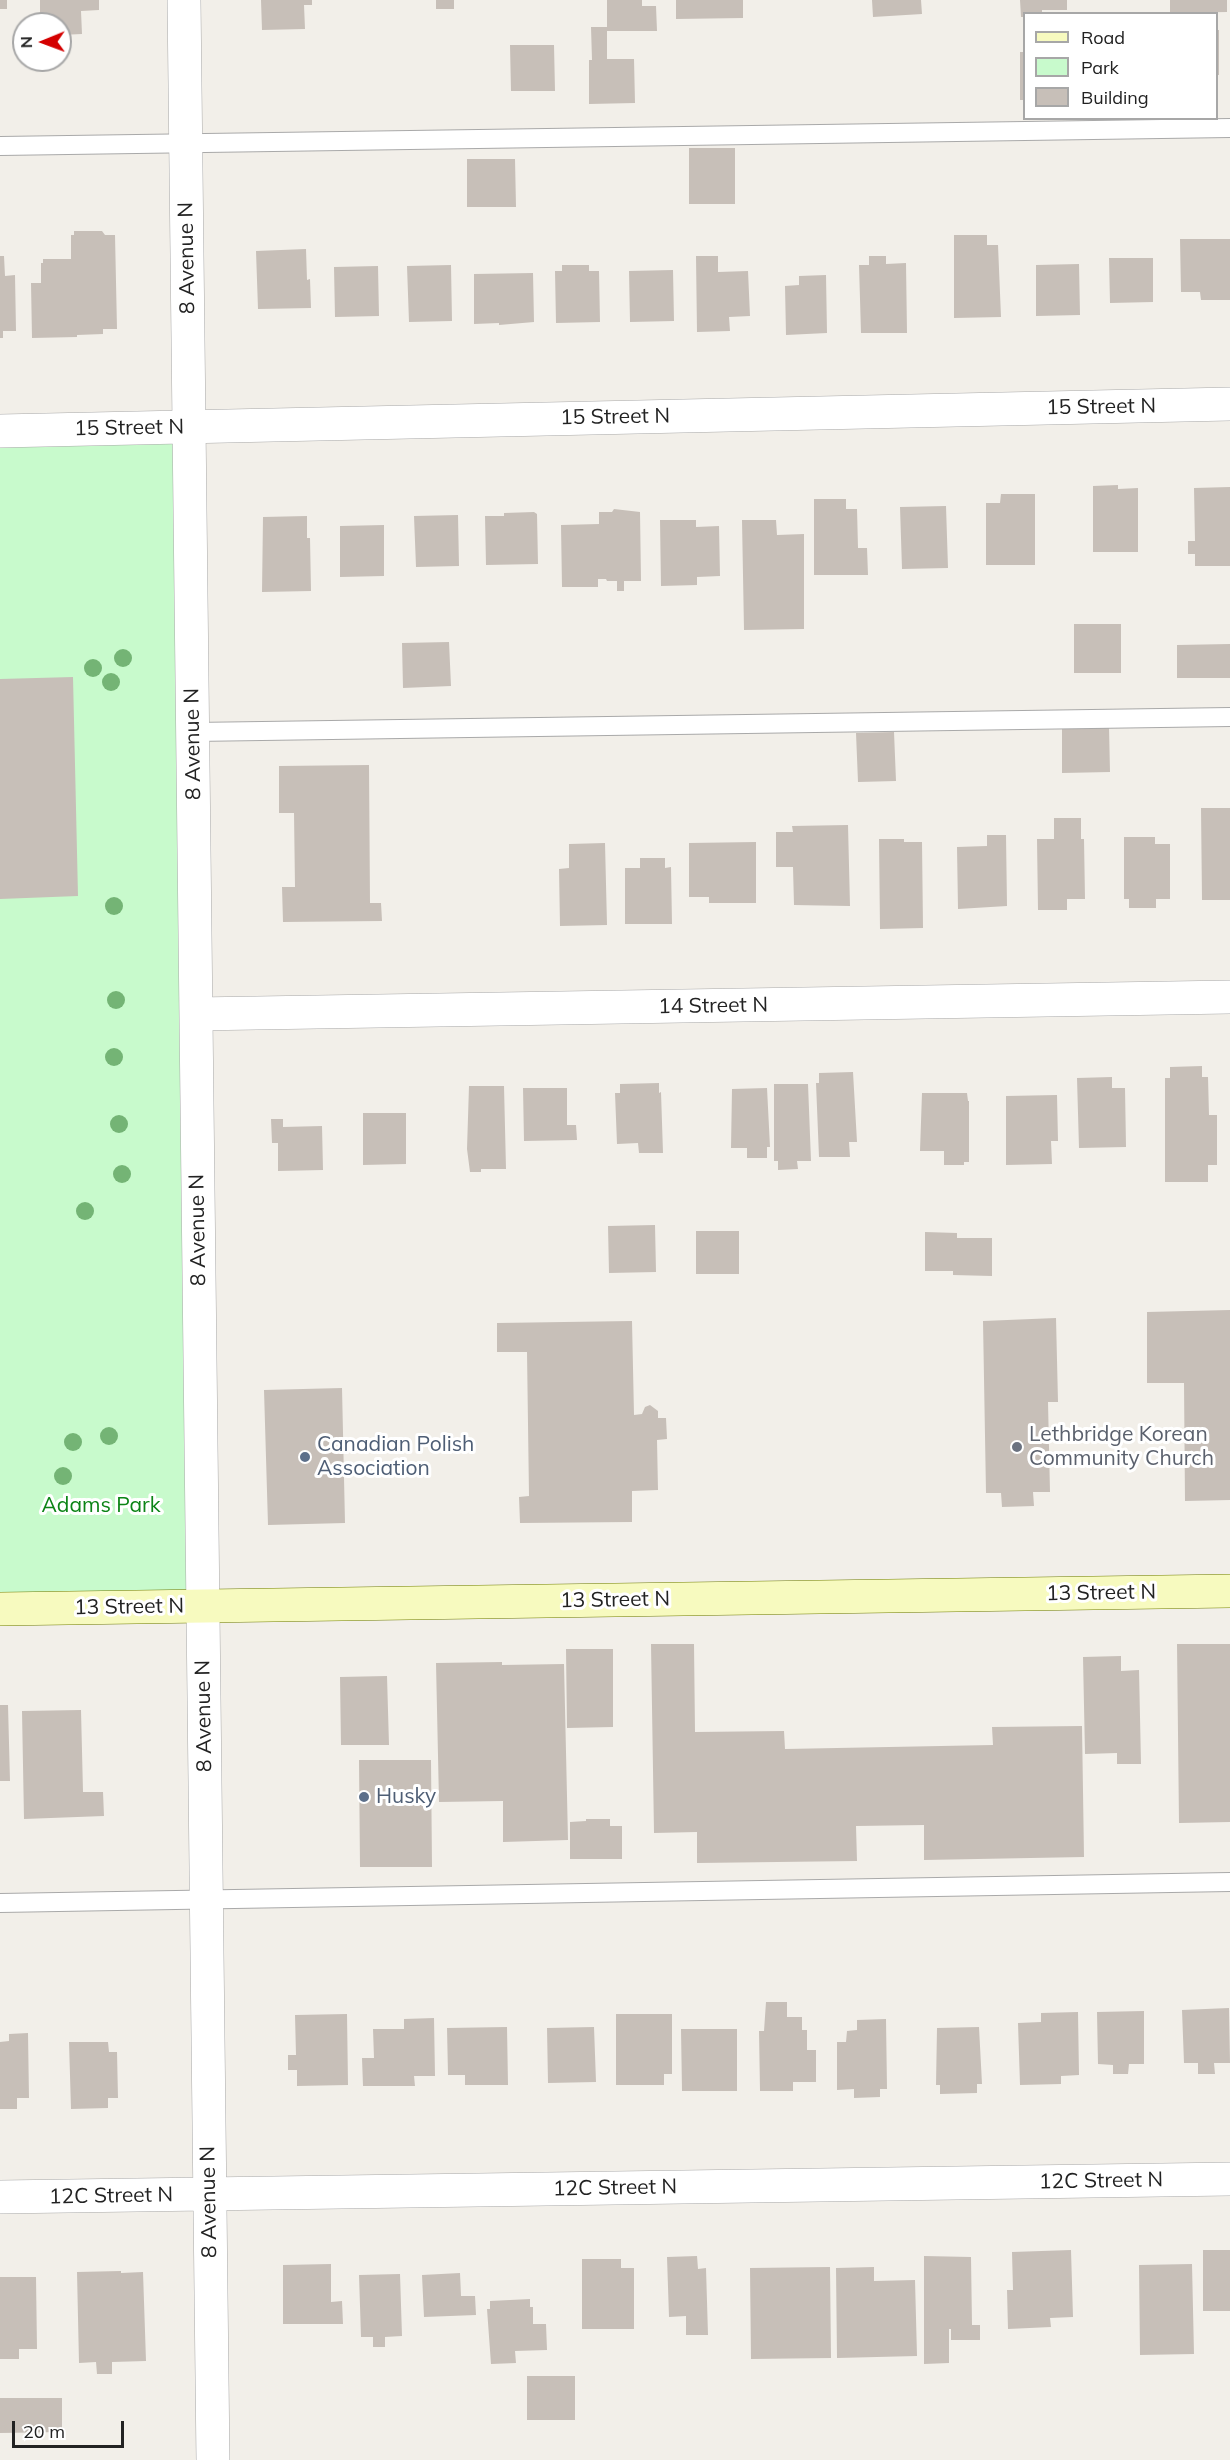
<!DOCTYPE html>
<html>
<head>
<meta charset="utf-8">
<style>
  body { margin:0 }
  #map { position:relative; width:1230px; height:2460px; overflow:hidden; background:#f2efe9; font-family:Mulish,sans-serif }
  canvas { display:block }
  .legend { position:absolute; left:1023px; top:12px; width:195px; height:108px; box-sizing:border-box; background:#fff; border:2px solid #a7a7a7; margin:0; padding:8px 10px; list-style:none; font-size:18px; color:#222 }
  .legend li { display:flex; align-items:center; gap:12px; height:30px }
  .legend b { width:30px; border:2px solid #a7a7a7 }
  .north { position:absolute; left:12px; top:12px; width:60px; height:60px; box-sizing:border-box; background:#fff; border:2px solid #a7a7a7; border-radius:50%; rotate:269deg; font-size:16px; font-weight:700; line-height:24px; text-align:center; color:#222 }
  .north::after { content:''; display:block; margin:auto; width:21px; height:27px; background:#d40000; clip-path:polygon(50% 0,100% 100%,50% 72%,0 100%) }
  .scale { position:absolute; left:12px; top:2421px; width:112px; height:27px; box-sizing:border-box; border:3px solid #222; border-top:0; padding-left:8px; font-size:18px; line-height:21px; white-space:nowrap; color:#222; -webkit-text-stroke:4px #fff; paint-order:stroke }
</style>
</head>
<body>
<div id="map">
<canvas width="1230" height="2460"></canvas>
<ul class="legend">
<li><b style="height:8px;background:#f7fabf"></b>Road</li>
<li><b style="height:16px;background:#c8facc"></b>Park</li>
<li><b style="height:16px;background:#c7bfb8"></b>Building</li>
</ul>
<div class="north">N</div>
<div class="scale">20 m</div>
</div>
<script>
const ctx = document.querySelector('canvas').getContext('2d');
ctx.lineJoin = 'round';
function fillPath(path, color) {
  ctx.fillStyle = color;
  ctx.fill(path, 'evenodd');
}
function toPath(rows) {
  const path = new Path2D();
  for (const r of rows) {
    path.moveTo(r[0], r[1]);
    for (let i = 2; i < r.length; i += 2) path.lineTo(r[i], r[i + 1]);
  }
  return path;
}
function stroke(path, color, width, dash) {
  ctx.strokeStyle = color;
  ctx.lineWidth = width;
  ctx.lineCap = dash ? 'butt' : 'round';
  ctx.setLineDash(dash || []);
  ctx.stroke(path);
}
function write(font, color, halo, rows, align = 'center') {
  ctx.font = font + ' Mulish,sans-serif';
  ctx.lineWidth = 6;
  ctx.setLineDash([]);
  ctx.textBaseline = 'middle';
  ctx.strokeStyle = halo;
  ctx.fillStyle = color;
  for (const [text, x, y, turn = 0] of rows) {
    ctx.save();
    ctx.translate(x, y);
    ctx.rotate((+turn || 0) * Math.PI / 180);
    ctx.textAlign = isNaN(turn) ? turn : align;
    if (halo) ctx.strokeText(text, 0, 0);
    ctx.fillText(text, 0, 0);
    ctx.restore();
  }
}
fillPath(toPath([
  [189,427,203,1606,0,1609,0,431]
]), '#c8facc');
fillPath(toPath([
  [0,0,7,0,7,9,0,9],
  [40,0,99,0,99,10,81,11,82,34,60,35,60,24,40,24],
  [261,0,312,0,312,5,304,5,305,29,262,30],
  [436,0,454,0,454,9,436,9],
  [607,0,642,0,642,6,656,6,657,31,607,31,607,59,634,59,635,103,589,104,589,60,592,60,591,27,607,27],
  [676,0,743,0,743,18,676,19],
  [872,0,921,0,922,14,873,17],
  [1020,0,1067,0,1067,10,1042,10,1042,14,1024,14,1024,17,1021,17],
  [1170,0,1227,0,1227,12,1170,13],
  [1216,30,1219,30,1219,75,1216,75],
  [510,45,554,45,555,91,511,91],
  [1020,52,1024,52,1024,100,1020,100],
  [689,148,735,148,735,204,689,204],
  [467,159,515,159,516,207,467,207],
  [74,231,102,231,105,235,115,235,117,329,103,329,103,334,77,335,77,337,32,338,31,283,41,283,41,263,43,263,43,259,71,259,71,235,74,235],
  [954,235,987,235,987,245,998,245,1001,317,954,318],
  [1180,239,1230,239,1230,300,1201,300,1200,292,1181,292],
  [306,249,307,280,310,279,311,308,258,309,256,251],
  [0,256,4,256,5,276,15,275,16,331,3,331,3,338,0,338],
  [696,256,718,256,718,272,748,271,750,316,729,317,730,331,697,332],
  [869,256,886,256,886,264,906,263,907,333,861,333,859,265,869,265],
  [1109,258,1153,258,1153,302,1110,303],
  [1079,264,1080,315,1036,316,1036,265],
  [451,265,452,321,409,322,407,266],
  [562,265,589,265,589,271,599,271,600,322,556,323,555,271,562,271],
  [378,266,379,316,335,317,334,267],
  [673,270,674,321,630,322,629,271],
  [533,273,534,322,499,325,499,323,474,324,474,274],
  [826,275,827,333,786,335,785,286,799,285,799,276],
  [1118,485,1118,489,1138,488,1138,552,1093,552,1093,486],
  [1230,487,1230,566,1195,566,1195,554,1188,554,1188,541,1195,541,1194,488],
  [1001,494,1035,494,1035,565,986,565,986,503,1000,503],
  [814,499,846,499,846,509,857,509,858,548,867,548,868,575,814,575],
  [946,506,948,568,902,569,900,507],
  [614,509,640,512,641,581,624,581,624,591,617,591,617,581,607,581,606,579,598,579,598,587,562,587,561,525,599,524,599,512,612,512],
  [534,512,537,514,538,564,486,565,485,516,504,516,504,513],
  [458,515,459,566,416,567,414,516],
  [307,516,307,538,310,538,311,591,262,592,263,517],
  [660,520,696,520,696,527,719,526,720,576,697,577,697,585,661,586],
  [742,520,776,520,777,535,804,534,804,629,744,630],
  [384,525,384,576,340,577,340,526],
  [1074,624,1121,624,1121,673,1074,673],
  [449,642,451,686,403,688,402,643],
  [1230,644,1230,678,1177,678,1177,645],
  [73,677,78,896,0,899,0,679],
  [1109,727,1110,772,1062,773,1062,728],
  [894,732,896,781,858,782,856,733],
  [369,765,370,903,381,903,382,921,283,922,282,887,295,887,294,813,279,813,279,766],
  [1201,808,1230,808,1230,900,1202,900],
  [1054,818,1081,818,1081,839,1084,839,1085,899,1067,899,1067,910,1038,910,1037,839,1054,839],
  [848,825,850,906,794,905,793,867,776,867,776,832,793,832,792,826],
  [987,835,1006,835,1007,906,958,909,957,847,987,846],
  [1124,837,1155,837,1155,844,1170,844,1170,899,1156,899,1156,908,1129,908,1129,899,1124,899],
  [879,839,904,839,904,842,922,842,923,928,880,929],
  [756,842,756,903,709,903,709,897,689,897,689,843],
  [605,843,607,925,560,926,559,869,569,868,569,844],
  [640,858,665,858,665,868,671,867,672,924,625,924,625,868,640,868],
  [1202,1066,1202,1077,1208,1077,1209,1115,1217,1115,1217,1165,1208,1165,1208,1182,1165,1182,1165,1078,1170,1078,1170,1067],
  [853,1072,857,1142,849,1142,850,1157,819,1157,816,1083,819,1083,819,1073],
  [1112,1077,1112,1088,1125,1088,1126,1147,1079,1148,1077,1078],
  [659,1083,659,1093,661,1092,663,1153,639,1153,638,1143,617,1144,615,1093,620,1093,620,1084],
  [774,1084,808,1084,811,1161,797,1161,798,1169,778,1170,778,1161,774,1161],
  [469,1086,504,1086,506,1169,481,1169,481,1172,470,1172,467,1149],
  [523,1088,567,1088,567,1125,576,1125,577,1140,524,1141],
  [767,1088,770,1147,767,1147,767,1158,747,1158,747,1148,731,1148,732,1089],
  [922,1093,967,1093,968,1101,969,1101,969,1162,964,1162,964,1165,944,1165,944,1151,920,1151],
  [1057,1095,1058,1141,1051,1141,1052,1164,1006,1165,1006,1096],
  [363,1113,406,1113,406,1164,363,1165],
  [271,1119,283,1119,283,1127,322,1126,323,1170,278,1171,278,1143,272,1143],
  [655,1225,656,1272,609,1273,608,1226],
  [696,1231,739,1231,739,1274,696,1274],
  [925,1232,957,1233,957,1238,992,1238,992,1276,953,1275,953,1271,925,1271],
  [1230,1310,1230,1500,1185,1501,1184,1383,1147,1383,1147,1312],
  [1056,1318,1058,1402,1048,1402,1050,1492,1033,1492,1034,1506,1002,1507,1001,1493,986,1493,983,1321],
  [632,1321,634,1415,642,1414,645,1407,650,1405,658,1411,658,1418,666,1418,667,1439,657,1440,658,1490,632,1491,632,1522,520,1523,519,1497,529,1496,527,1352,497,1352,497,1323],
  [342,1388,345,1523,268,1525,264,1390],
  [651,1644,694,1644,695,1732,784,1731,785,1749,993,1745,992,1727,1082,1726,1084,1857,924,1860,924,1825,856,1826,857,1861,697,1863,697,1832,654,1833],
  [1177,1644,1230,1644,1230,1822,1179,1823],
  [566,1649,613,1649,613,1727,567,1728],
  [1121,1656,1121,1671,1139,1670,1141,1764,1117,1764,1117,1753,1085,1754,1083,1657],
  [502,1662,502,1665,564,1664,568,1840,503,1842,503,1801,439,1802,436,1663],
  [387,1676,389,1745,341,1745,340,1677],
  [0,1705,8,1705,10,1781,0,1781],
  [81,1710,83,1792,103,1792,104,1816,24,1819,22,1711],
  [359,1760,431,1760,432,1867,360,1867],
  [586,1819,610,1819,610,1826,622,1826,622,1859,570,1859,570,1822,586,1821],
  [766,2002,787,2002,787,2017,802,2017,802,2030,807,2030,807,2050,816,2050,816,2082,793,2082,793,2091,760,2091,759,2031,764,2031],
  [1229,2008,1230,2063,1214,2063,1215,2074,1198,2074,1198,2063,1184,2063,1182,2010],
  [1144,2011,1144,2064,1129,2064,1128,2074,1113,2074,1113,2065,1098,2064,1097,2012],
  [1078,2012,1079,2075,1061,2076,1061,2084,1020,2085,1018,2023,1041,2022,1041,2013],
  [347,2014,348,2085,297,2086,297,2070,288,2070,288,2055,296,2055,295,2015],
  [616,2014,672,2014,672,2074,664,2074,664,2085,616,2085],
  [434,2018,435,2076,414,2076,415,2086,363,2086,362,2058,374,2058,373,2029,404,2029,404,2019],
  [886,2019,887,2089,880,2089,880,2097,854,2098,854,2089,837,2090,837,2042,846,2042,847,2031,857,2030,857,2020],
  [507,2027,508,2085,465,2085,465,2075,448,2075,447,2028],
  [594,2027,596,2082,548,2083,547,2028],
  [979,2027,982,2084,977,2084,977,2093,940,2094,940,2085,936,2085,937,2028],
  [681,2029,737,2029,737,2091,682,2091],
  [28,2033,29,2098,17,2098,17,2109,0,2109,0,2042,9,2041,9,2034],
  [69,2042,108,2042,109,2052,117,2052,118,2098,108,2098,108,2108,71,2109],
  [1071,2250,1073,2317,1050,2318,1051,2327,1008,2329,1007,2290,1013,2290,1012,2252],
  [1203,2250,1230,2250,1230,2311,1203,2311],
  [697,2256,698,2269,706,2268,708,2335,686,2335,686,2316,669,2317,667,2257],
  [924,2256,971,2257,972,2325,980,2325,980,2340,951,2340,951,2329,949,2329,949,2363,924,2364],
  [582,2259,621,2259,621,2268,634,2268,634,2329,582,2329],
  [331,2264,331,2302,342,2301,343,2324,283,2324,283,2265],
  [1192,2264,1194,2354,1140,2355,1139,2265],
  [830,2267,831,2358,751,2359,750,2268],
  [874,2267,874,2281,915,2280,917,2356,837,2358,836,2268],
  [121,2271,121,2273,143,2272,146,2361,112,2362,112,2374,97,2374,96,2362,79,2363,77,2272],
  [460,2273,461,2296,475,2296,476,2315,424,2317,422,2275],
  [400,2274,402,2336,385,2337,385,2347,373,2347,373,2337,361,2337,359,2275],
  [0,2277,36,2277,37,2349,19,2349,19,2359,0,2359],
  [530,2299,530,2307,533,2307,533,2324,546,2324,547,2350,515,2351,516,2363,491,2364,487,2309,490,2309,490,2301],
  [527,2376,575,2376,575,2420,527,2420],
  [0,2398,62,2398,62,2432,0,2433]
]), '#c7bfb8');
const lane = toPath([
  [0,146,1230,128],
  [193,732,1230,717],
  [0,1903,1230,1882]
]);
const street = toPath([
  [184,0,213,2460],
  [0,431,1230,404],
  [196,1014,1230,997],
  [0,2197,1230,2179]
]);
const secondary = toPath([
  [0,1609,1230,1591]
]);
stroke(lane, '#a9a9a9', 20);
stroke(street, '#a9a9a9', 34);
stroke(secondary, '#707d05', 34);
stroke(lane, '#fff', 18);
stroke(street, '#fff', 33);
stroke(secondary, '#f7fabf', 33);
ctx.fillStyle = '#74b475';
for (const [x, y] of [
  [123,658],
  [93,668],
  [111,682],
  [114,906],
  [116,1000],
  [114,1057],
  [119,1124],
  [122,1174],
  [85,1211],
  [109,1436],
  [73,1442],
  [63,1476]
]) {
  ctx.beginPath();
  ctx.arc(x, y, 9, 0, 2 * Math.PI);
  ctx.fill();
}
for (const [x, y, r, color] of [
  [1017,1447,6,"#6b7280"],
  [305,1457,6,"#5c6f8a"],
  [364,1797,6,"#5c6f8a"]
]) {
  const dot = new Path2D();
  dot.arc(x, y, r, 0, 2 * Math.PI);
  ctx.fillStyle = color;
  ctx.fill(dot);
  stroke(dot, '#fff', 2);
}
write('21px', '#222', '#fff', [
  ["8 Avenue N",187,258,-91],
  ["15 Street N",1101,407,-1],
  ["15 Street N",615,417,-1],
  ["15 Street N",129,428,-1],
  ["8 Avenue N",193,744,-91],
  ["14 Street N",713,1006,-1],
  ["8 Avenue N",198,1230,-91],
  ["13 Street N",1101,1593,-1],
  ["13 Street N",615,1600,-1],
  ["13 Street N",129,1607,-1],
  ["8 Avenue N",204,1716,-91],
  ["12C Street N",1101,2181,-1],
  ["12C Street N",615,2188,-1],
  ["12C Street N",111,2196,-1],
  ["8 Avenue N",209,2202,-91]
]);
write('21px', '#5b616d', '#fff', [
  ["Lethbridge Korean",1029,1435],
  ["Community Church",1029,1459]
], 'left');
write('21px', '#4e5e75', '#fff', [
  ["Canadian Polish",317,1445],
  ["Association",317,1469],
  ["Husky",376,1797]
], 'left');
write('21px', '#0c8416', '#fff', [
  ["Adams Park",101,1506]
]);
</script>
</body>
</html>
